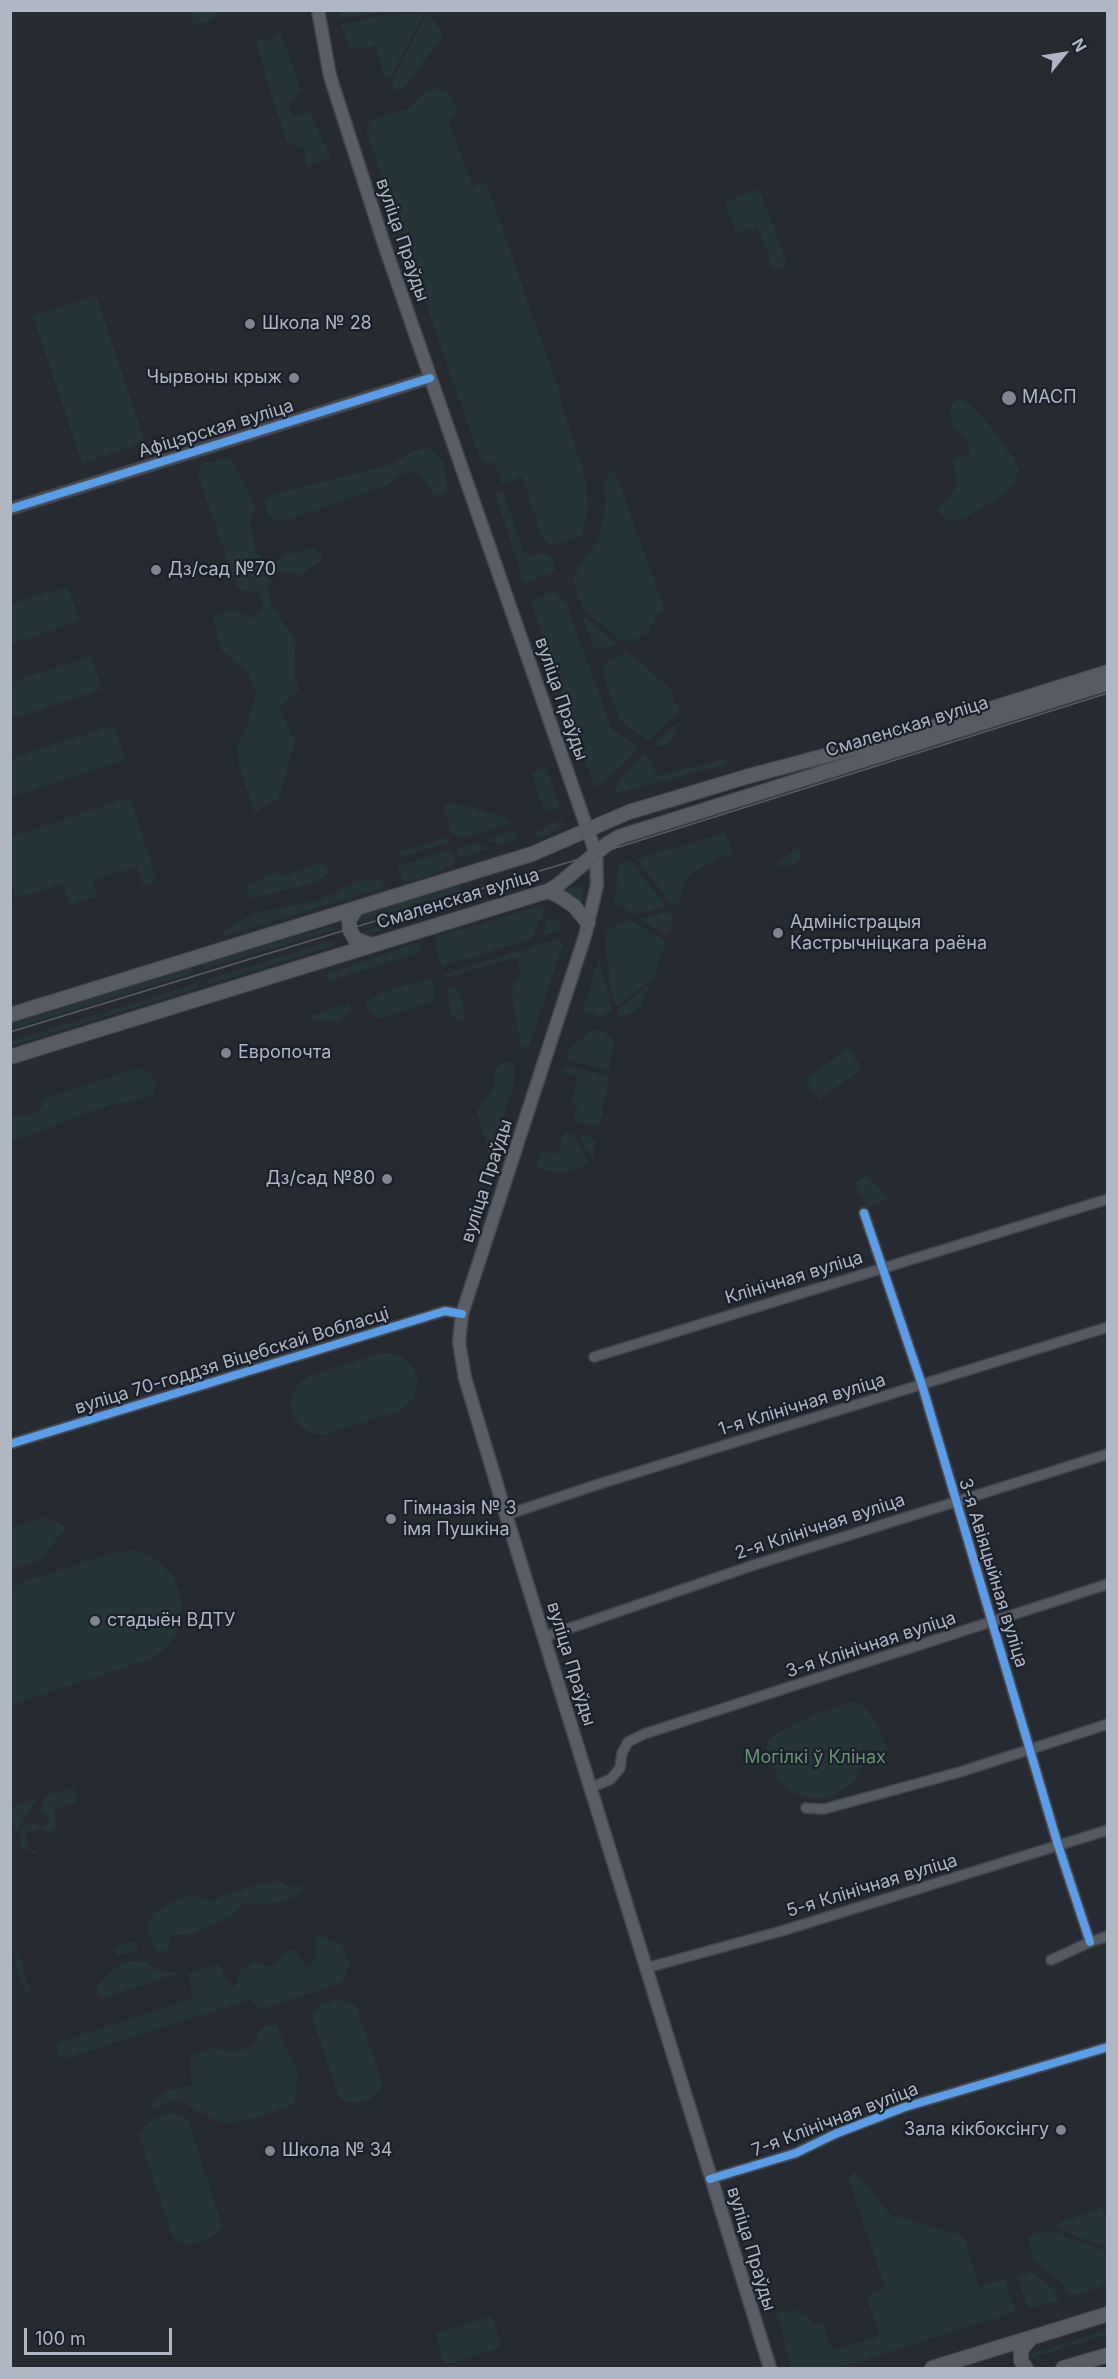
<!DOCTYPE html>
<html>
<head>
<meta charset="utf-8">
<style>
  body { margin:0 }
  #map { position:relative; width:1118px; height:2379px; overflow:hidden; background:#262a31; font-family:Inter,sans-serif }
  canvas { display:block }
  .frame { position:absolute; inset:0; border:12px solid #afb6c4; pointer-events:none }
  .north { position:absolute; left:1034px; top:24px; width:60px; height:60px; -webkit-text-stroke:4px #1a202b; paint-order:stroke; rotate:60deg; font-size:16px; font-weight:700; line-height:24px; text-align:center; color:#afb6c4 }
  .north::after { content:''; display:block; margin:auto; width:21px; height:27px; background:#afb6c4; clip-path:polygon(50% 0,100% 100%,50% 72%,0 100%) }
  .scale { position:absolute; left:24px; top:2328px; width:148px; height:27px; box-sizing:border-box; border:3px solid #afb6c4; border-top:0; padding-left:8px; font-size:18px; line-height:21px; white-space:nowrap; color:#afb6c4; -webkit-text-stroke:4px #1a202b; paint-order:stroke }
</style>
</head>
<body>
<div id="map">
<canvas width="1118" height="2379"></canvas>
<div class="frame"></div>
<div class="north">N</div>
<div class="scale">100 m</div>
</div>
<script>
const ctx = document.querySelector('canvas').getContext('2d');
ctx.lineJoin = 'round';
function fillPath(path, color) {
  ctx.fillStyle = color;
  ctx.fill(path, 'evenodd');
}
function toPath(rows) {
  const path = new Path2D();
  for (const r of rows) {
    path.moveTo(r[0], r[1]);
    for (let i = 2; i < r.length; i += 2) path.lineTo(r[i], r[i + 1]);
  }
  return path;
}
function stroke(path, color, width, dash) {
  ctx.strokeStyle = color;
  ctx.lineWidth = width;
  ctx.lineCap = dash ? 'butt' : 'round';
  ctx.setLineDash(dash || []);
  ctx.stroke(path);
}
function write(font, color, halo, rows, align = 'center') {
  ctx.font = font + ' Inter,sans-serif';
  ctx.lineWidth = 4.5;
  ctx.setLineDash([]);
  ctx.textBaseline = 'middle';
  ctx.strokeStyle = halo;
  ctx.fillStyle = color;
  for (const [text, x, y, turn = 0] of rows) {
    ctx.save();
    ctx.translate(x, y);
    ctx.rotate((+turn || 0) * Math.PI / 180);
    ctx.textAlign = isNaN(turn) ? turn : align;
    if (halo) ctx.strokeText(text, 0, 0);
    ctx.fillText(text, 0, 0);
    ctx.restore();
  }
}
fillPath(toPath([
  [189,11,189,10,222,11,212,20,199,24,193,23],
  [340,11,340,10,393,11,339,19],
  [424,12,390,78,383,76,376,45,350,50,341,24,381,16],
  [427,14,431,15,443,36,408,83,398,92,394,91,392,81],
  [281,32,301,90,289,103,292,117,310,112,331,158,306,167,304,149,286,141,256,44,261,39,270,41],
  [434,88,446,91,453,99,457,111,454,117,448,120,473,187,486,182,563,402,561,403,586,479,588,512,581,536,554,545,548,543,542,537,522,477,502,484,493,461,485,463,478,454,366,130,370,121,375,118,410,108,422,94],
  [759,189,788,265,774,271,757,226,736,233,724,202],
  [96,295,145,442,82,463,33,316],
  [959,399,970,403,991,427,1014,459,1018,469,1015,480,1005,493,972,514,955,522,944,519,938,510,954,491,957,480,954,466,956,458,965,456,970,451,969,444,963,434,955,429,950,413,951,404],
  [431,448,443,461,447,485,444,494,434,495,421,473,411,471,398,476,388,485,281,522,268,516,265,502,273,494,389,465,414,451],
  [231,459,256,507,250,520,256,553,270,566,286,555,314,547,322,555,322,561,300,575,284,572,268,574,270,604,296,641,294,672,299,691,279,707,295,742,278,799,255,813,240,770,236,748,249,720,256,692,246,670,221,650,212,616,232,609,252,618,263,609,258,592,238,590,197,473,203,463],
  [615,471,665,610,658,613,654,619,649,633,623,643,582,608,573,580,574,575,598,539,605,514,604,481,609,473],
  [503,490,524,553,527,552,529,557,540,553,550,556,556,568,553,572,527,582,523,580,495,493],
  [68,586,79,621,11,644,11,604],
  [550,592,556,593,566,603,612,729,639,748,602,783,594,787,531,601],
  [582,615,618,644,599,650,594,648],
  [628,652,671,689,673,699,680,711,648,741,620,720,602,674,605,662],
  [91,656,102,689,11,719,11,682],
  [684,717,670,742,662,747,654,744],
  [114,725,125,760,11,797,11,759],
  [645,754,650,759,657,776,728,758,725,765,612,794,624,774],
  [546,768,559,803,556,808,544,812,531,773],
  [130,797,157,881,143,885,137,867,92,880,97,897,70,905,63,884,15,898,11,883,11,837],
  [449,802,504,816,509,823,464,838,452,834,442,805],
  [566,816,556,831,537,839,535,832],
  [516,830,518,839,502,845,483,840],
  [725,833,734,855,720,856,687,877,679,904,672,905,637,859],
  [447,837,449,842,395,859,399,852],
  [477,842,491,848,460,858,457,849],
  [797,848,802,854,802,858,788,868,785,865,780,868,775,865],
  [449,851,454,854,456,863,439,872,417,880,406,882,402,879,397,866],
  [631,860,665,907,633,914,614,904,619,864],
  [320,863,329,867,328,873,318,881,251,899,246,891,248,885,276,872,283,877],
  [380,878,386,887,224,936,224,930,254,913,316,901,356,881],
  [459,885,461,891,353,924,360,916],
  [577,885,582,887,583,892,582,906,574,898,563,891],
  [465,900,466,904,363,936,358,933],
  [544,905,544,911,532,939,442,966,435,944,436,937],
  [669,912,674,918,667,935,639,919],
  [558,918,562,929,543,936,547,921],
  [630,920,666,941,653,979,616,1006,611,992,604,931],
  [332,926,338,929,203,969,201,964],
  [340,938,333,946,207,985,206,980],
  [558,939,561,940,562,947,530,1045,523,1048,521,1048,511,989,521,973,517,957,445,978,444,974],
  [419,942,421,947,419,953,329,981,327,974],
  [599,957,612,1010,606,1015,599,1016,582,1012],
  [192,967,193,973,11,1029,11,1024],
  [428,979,433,983,434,1001,379,1019,367,1009,365,1002,384,992],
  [196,984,198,988,11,1046,11,1041],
  [649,985,642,1005,635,1012,620,1016,617,1011],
  [455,986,460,995,465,1011,463,1020,456,1020,450,1012,447,989],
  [350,1003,351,1009,339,1021,315,1021,308,1016],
  [594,1029,604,1031,614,1039,610,1071,567,1060,569,1048],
  [848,1048,863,1068,819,1100,805,1080],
  [513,1060,516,1080,489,1157,477,1110,493,1090,495,1071,500,1064],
  [566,1065,609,1077,600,1122,595,1125,580,1124,575,1121,574,1117,577,1106,570,1103,578,1077,563,1072],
  [138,1068,150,1072,157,1087,152,1096,97,1109,11,1142,11,1118,31,1114,41,1108,45,1098],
  [564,1132,573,1134,590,1164,568,1172,554,1172,539,1169,537,1164,542,1151,557,1155],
  [578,1134,591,1136,596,1142,593,1160],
  [867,1175,888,1199,867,1207,854,1183],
  [391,1353,402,1356,411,1364,417,1376,417,1389,412,1400,401,1410,323,1435,311,1433,301,1427,294,1419,291,1409,291,1398,299,1383,311,1375,378,1354],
  [47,1516,66,1528,40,1560,11,1570,11,1528],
  [136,1550,154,1558,170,1572,180,1591,182,1611,177,1631,167,1648,150,1659,11,1705,11,1586,115,1552],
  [855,1701,866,1708,878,1727,886,1746,885,1756,875,1763,862,1766,854,1782,829,1798,808,1798,789,1791,778,1779,766,1750,767,1741,774,1735,816,1713],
  [73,1787,78,1802,53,1811,58,1829,46,1833,43,1828,26,1834,31,1851,37,1849,38,1852,33,1854,21,1847,21,1838,18,1836,24,1825,35,1823,42,1827,50,1821,47,1814,43,1812,43,1797],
  [38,1798,14,1835,11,1819,11,1807],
  [277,1880,289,1887,305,1885,296,1896,270,1904,244,1903,233,1915,195,1933,170,1936,168,1950,158,1952,151,1940,146,1925,154,1913,171,1903,190,1894,211,1902,228,1893],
  [316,1934,342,1945,350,1963,344,1981,309,1994,257,2009,251,1999,64,2059,57,2052,60,2042,193,1998,188,1974,218,1964,233,1990,241,1970,256,1962,272,1967,288,1950,296,1950,306,1968,316,1959],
  [128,1942,134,1942,137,1946,137,1952,116,1956,114,1953,117,1946],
  [18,1951,31,1993,24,1991,14,1959],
  [129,1961,147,1962,154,1969,163,1972,178,1972,179,1974,102,1998,97,1995,99,1983,114,1968],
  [340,1999,356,2006,382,2082,379,2091,372,2098,364,2102,347,2102,339,2097,312,2017,316,2009,324,2004],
  [276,2025,298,2073,295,2104,254,2118,223,2124,175,2099,154,2109,150,2102,169,2090,192,2085,190,2056,211,2048,236,2052,253,2046,261,2027],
  [166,2114,178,2114,188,2119,222,2225,217,2233,208,2239,190,2245,181,2243,173,2238,139,2136,145,2126,153,2120],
  [854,2171,892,2216,962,2235,966,2244,979,2287,1005,2279,1015,2312,838,2368,792,2368,776,2314,796,2309,802,2315,806,2315,814,2325,823,2324,833,2350,879,2336,867,2297,885,2288,848,2179],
  [1101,2208,1107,2219,1107,2248,1059,2229,1058,2225,1061,2222],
  [1052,2231,1107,2252,1107,2285,1071,2296,1065,2287,1033,2258,1027,2237,1039,2232],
  [1031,2272,1055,2290,1059,2300,1028,2310,1017,2276],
  [492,2316,502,2347,445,2365,435,2334],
  [1107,2330,1107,2335,1027,2359,1028,2355]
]), '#243437');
const minor = toPath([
  [864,1213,922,1385,1058,1845,1090,1942],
  [594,1357,1108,1199],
  [10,1444,445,1311,462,1314],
  [506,1515,599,1484,1108,1327],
  [544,1637,754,1565,1108,1454],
  [590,1788,611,1779,620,1768,622,1753,628,1742,644,1734,1108,1584],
  [806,1808,824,1809,960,1772,1108,1724],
  [1051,1960,1090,1942,1108,1936],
  [646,1968,785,1930,1108,1830],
  [710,2179,796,2153,835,2134,905,2107,1108,2047]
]);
const tertiary = toPath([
  [10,509,430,378]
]);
const secondary = toPath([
  [318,10,330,76,384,244,596,854,597,885,585,936,462,1314,459,1342,465,1378,506,1515,770,2368]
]);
const primary = toPath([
  [548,891,559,896,574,906,588,923],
  [357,908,349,920,350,930,355,939,369,944],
  [10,1015,532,854,629,812,749,776,933,727,1108,672],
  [10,1057,548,891,558,885,607,844,619,837,1108,683],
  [932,2368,1108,2314],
  [1026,2368,1021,2361,1021,2350,1031,2338],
  [1063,2368,1108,2355]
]);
stroke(minor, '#42454a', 12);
stroke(tertiary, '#42454a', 14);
stroke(secondary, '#42454a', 15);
stroke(primary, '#43474e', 16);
stroke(minor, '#555960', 9);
stroke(tertiary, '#555960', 10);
stroke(secondary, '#5a5d65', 12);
stroke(primary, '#575b62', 14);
stroke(toPath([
  [10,1032,622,846,1108,693]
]), '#595c63', 1.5);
stroke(toPath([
  [10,509,430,378],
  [864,1213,922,1385,1058,1845,1090,1942],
  [10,1444,445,1311,462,1314],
  [710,2179,796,2153,835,2134,905,2107,1108,2047]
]), '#5a9eea', 8);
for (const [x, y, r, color] of [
  [250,324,6,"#7f8591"],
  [294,378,6,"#7f8591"],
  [1009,398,8,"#7f8591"],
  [156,570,6,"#7f8591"],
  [778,933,6,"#7f8591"],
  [226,1053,6,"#7f8591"],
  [387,1179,6,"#7f8591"],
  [391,1519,6,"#7f8591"],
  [95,1621,6,"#7f8591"],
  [1061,2130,6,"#7f8591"],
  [270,2151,6,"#7f8591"]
]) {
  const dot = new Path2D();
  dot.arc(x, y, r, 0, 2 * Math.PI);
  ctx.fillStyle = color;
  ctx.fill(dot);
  stroke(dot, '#1a202b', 2);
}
write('18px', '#afb6c4', '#1a202b', [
  ["вуліца Праўды",402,240,71],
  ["Афіцэрская вуліца",216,429,-17],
  ["вуліца Праўды",561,699,71],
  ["Смаленская вуліца",907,727,-17],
  ["Смаленская вуліца",458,899,-17],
  ["вуліца Праўды",487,1181,-72],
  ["Клінічная вуліца",794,1278,-17],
  ["вуліца 70-годдзя Віцебскай Вобласці",232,1361,-17],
  ["1-я Клінічная вуліца",802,1405,-17],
  ["2-я Клінічная вуліца",820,1527,-18],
  ["3-я Авіяцыйная вуліца",993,1573,73],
  ["3-я Клінічная вуліца",871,1645,-18],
  ["вуліца Праўды",571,1664,73],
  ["5-я Клінічная вуліца",872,1886,-17],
  ["7-я Клінічная вуліца",835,2120,-21],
  ["вуліца Праўды",751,2249,73]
]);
write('18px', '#afb6c4', '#1a202b', [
  ["Школа № 28",262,324],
  ["Чырвоны крыж",282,378,"right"],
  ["МАСП",1022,398],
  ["Дз/сад №70",168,570],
  ["Адміністрацыя",790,923],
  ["Кастрычніцкага раёна",790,944],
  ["Европочта",238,1053],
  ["Дз/сад №80",375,1179,"right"],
  ["Гімназія № 3",403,1509],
  ["імя Пушкіна",403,1530],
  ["стадыён ВДТУ",107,1621],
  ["Зала кікбоксінгу",1049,2130,"right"],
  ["Школа № 34",282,2151]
], 'left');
write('18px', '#679373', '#1a202b', [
  ["Могілкі ў Клінах",815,1758]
]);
</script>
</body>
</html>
